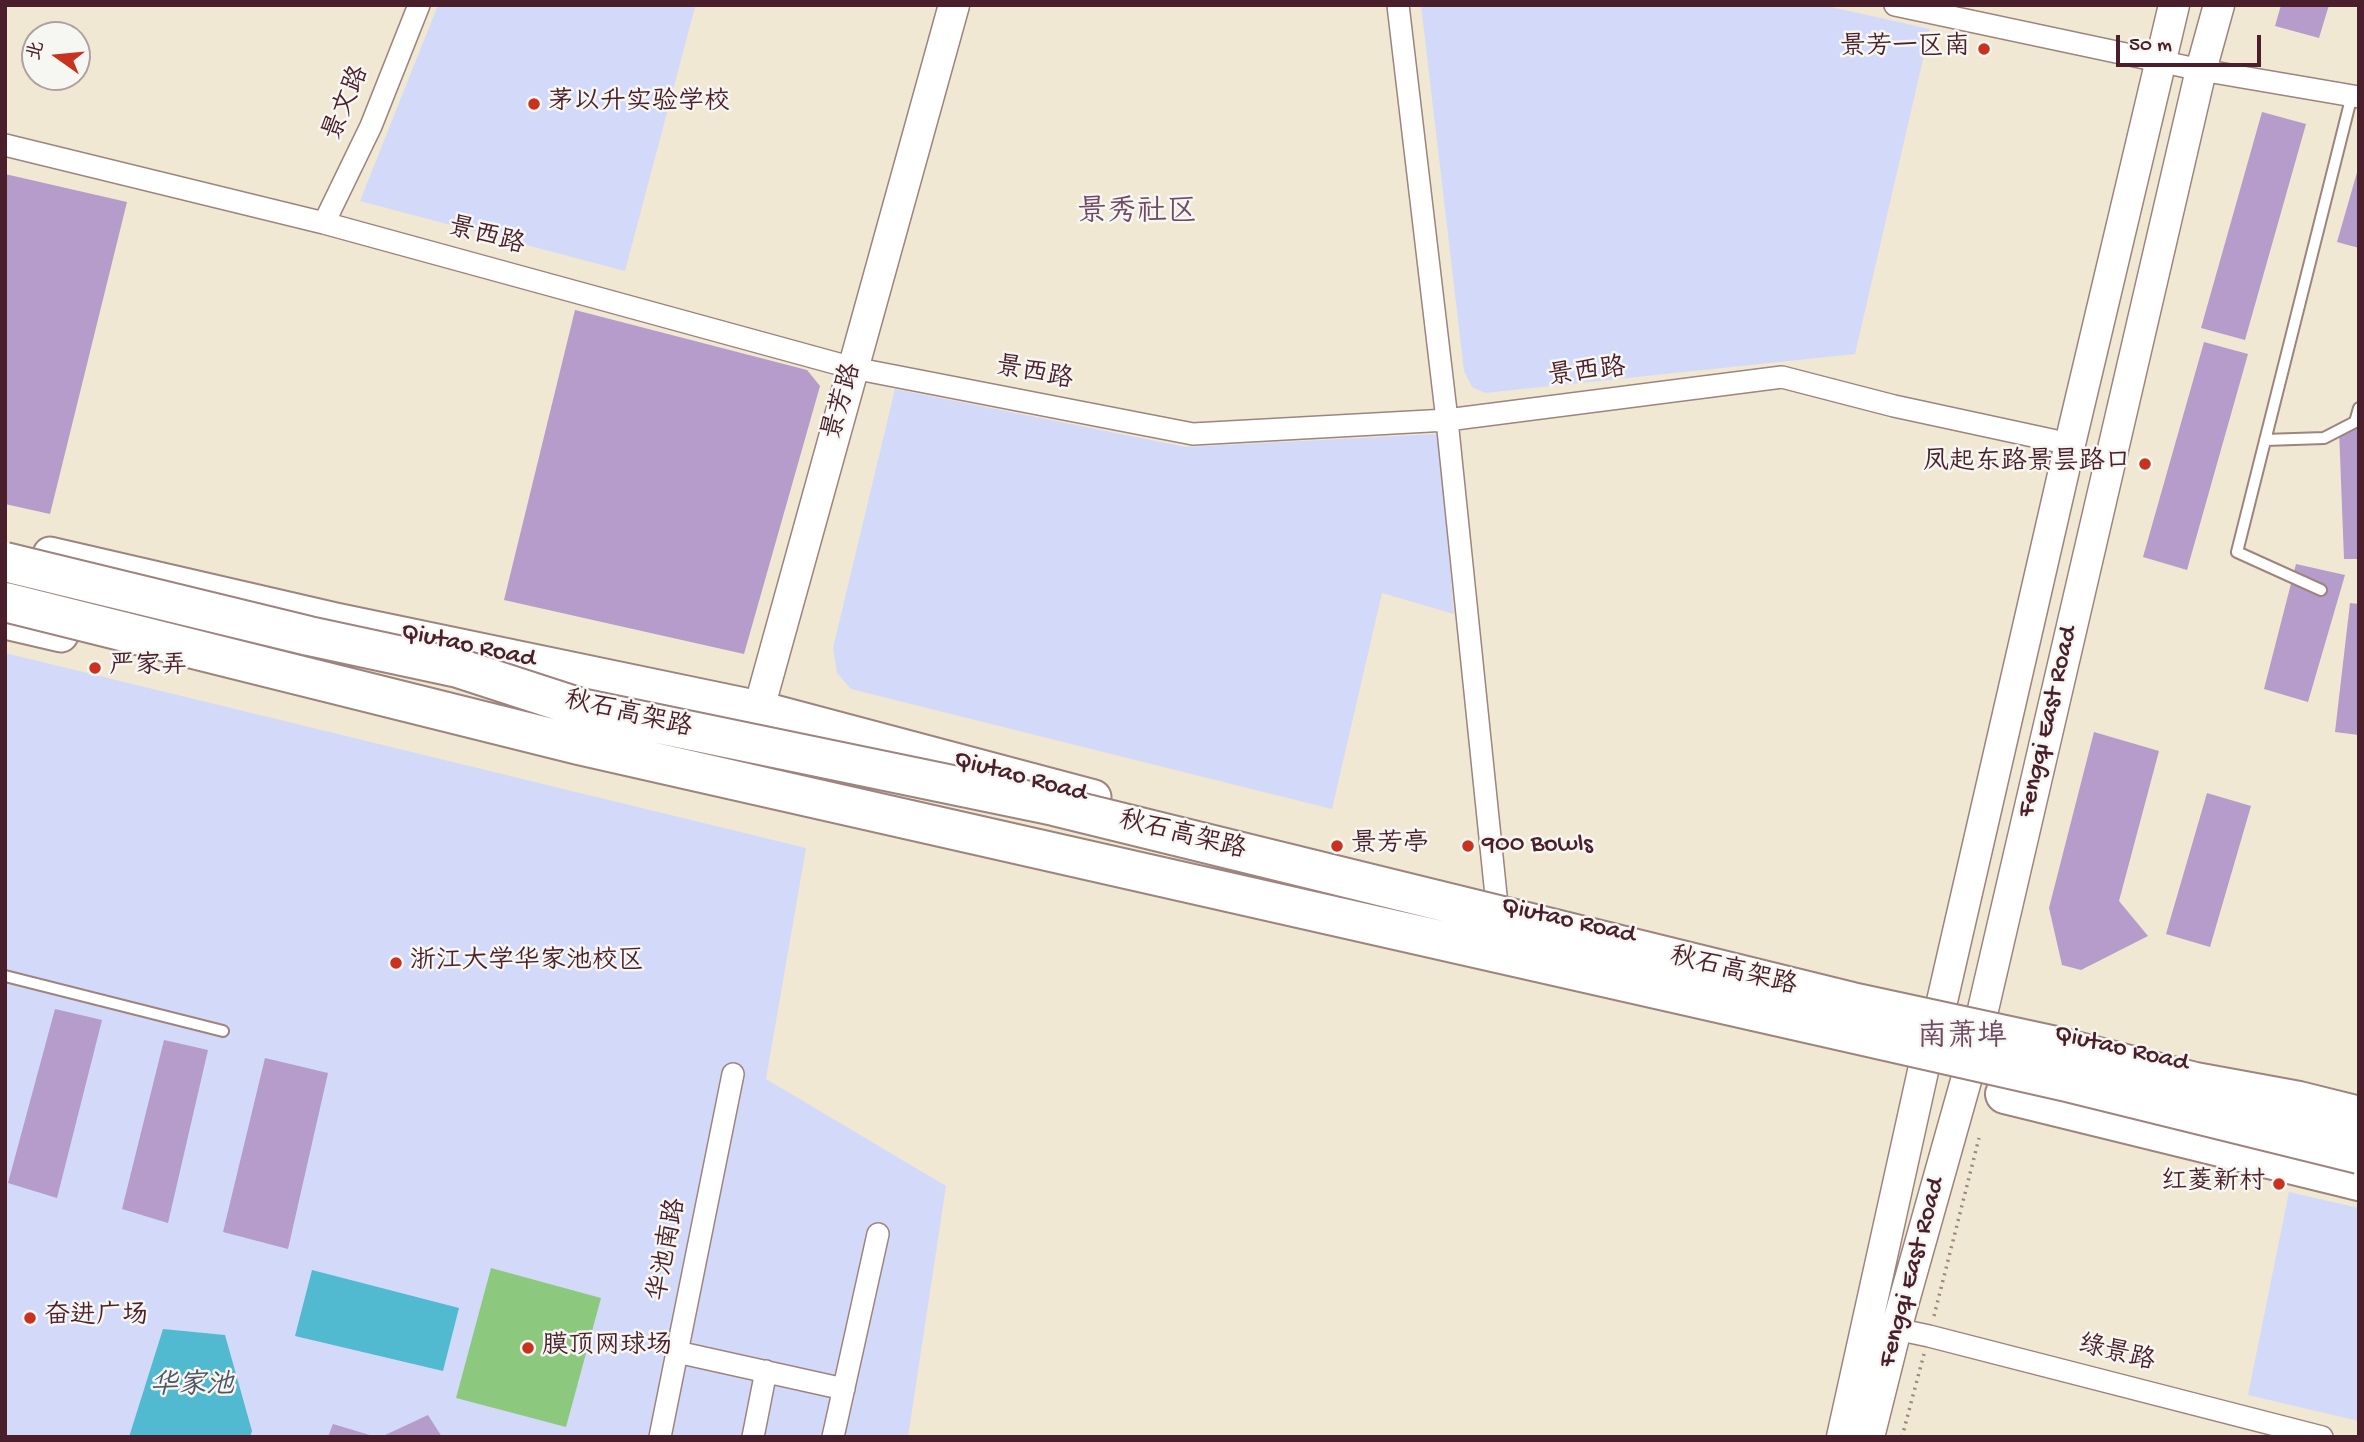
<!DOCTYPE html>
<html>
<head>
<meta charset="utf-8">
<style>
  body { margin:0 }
  #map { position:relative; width:2364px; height:1442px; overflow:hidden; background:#f0e8d2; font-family:"Gochi Hand","LXGW WenKai TC",sans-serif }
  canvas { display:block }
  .frame { position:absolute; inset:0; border:7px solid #4a1f2b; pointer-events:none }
  .north { position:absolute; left:21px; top:21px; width:70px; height:70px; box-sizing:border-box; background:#f6f6f2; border:2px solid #b1a0a2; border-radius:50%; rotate:285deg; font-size:19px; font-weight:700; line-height:28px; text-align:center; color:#4a1f2b }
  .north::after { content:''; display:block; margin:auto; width:24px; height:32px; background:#c8321e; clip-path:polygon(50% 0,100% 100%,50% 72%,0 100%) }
  .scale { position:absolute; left:2116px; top:35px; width:145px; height:32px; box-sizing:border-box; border:4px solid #4a1f2b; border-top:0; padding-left:9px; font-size:21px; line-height:24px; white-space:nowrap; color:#4a1f2b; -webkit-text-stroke:5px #f6f6f2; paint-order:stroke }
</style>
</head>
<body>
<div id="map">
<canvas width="2364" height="1442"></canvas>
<div class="frame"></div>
<div class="north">北</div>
<div class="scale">50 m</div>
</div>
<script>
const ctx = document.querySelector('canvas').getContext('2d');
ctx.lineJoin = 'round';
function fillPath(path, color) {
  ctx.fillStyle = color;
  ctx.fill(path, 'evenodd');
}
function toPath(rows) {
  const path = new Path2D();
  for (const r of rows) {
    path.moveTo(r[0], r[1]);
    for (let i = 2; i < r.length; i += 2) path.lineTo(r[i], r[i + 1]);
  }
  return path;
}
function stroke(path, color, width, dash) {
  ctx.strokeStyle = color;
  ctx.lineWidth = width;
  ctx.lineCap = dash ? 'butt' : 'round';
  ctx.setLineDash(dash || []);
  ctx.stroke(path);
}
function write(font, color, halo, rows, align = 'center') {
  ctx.font = font + ' "Gochi Hand","LXGW WenKai TC",sans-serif';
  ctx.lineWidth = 5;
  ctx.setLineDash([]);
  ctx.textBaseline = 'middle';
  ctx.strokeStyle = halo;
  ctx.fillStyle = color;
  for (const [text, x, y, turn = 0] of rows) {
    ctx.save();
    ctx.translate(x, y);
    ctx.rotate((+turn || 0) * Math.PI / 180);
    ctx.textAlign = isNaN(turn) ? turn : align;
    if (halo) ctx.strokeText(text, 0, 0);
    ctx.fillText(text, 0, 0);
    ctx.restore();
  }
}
fillPath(toPath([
  [438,5,688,5,695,7,625,271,360,201],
  [1421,5,1822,5,1930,29,1855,354,1485,393,1472,387,1464,371],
  [895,389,1186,447,1438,434,1454,614,1382,593,1332,809,851,689,837,673,833,648],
  [5,653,806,848,766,1079,946,1186,908,1437,5,1437],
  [2289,1192,2359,1208,2359,1421,2248,1395]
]), '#d3d9f9');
fillPath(toPath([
  [491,1268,601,1298,566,1427,456,1398]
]), '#8cc97e');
fillPath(toPath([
  [312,1270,459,1308,443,1371,295,1336],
  [163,1329,225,1335,252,1431,250,1437,129,1437]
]), '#52bad0');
fillPath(toPath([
  [2281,5,2329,5,2319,38,2275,26],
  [2262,112,2306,124,2245,340,2201,328],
  [2358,169,2359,169,2359,248,2337,242],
  [5,174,127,202,50,514,5,504],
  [575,310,807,370,820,386,744,654,504,600],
  [2204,342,2248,354,2187,570,2143,557],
  [2359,428,2359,559,2344,559,2339,429],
  [2296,564,2345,575,2308,702,2264,689],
  [2350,603,2359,604,2359,735,2335,732],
  [2094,732,2159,751,2119,901,2148,936,2081,970,2062,965,2049,908],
  [2207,793,2251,806,2210,947,2166,934],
  [55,1009,102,1020,57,1198,8,1183],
  [164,1040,208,1050,168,1223,122,1209],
  [265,1058,328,1073,288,1249,223,1232],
  [428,1415,442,1437,381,1437],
  [333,1424,373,1436,373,1437,328,1437]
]), '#b59cca');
const lane = toPath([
  [2265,440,2324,438,2355,422,2359,408],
  [2321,590,2237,552,2352,95],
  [5,976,223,1031]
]);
const street = toPath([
  [1398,5,1447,420,1497,905],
  [1895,5,2201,70,2359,97],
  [5,145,324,223,853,368,1193,434,1447,420,1782,377,1894,406,2070,444],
  [324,223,371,126,419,5],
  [1896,1329,1929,1336,2322,1437],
  [677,1352,844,1389],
  [660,1437,733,1074],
  [753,1437,766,1371],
  [833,1437,878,1234]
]);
const secondary = toPath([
  [753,730,954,5],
  [1842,1437,1925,1062,1940,1010,2070,444,2174,5],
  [1869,1437,1896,1329,1969,1070,2201,70,2219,5]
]);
const primary = toPath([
  [50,554,336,620,759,708,1094,797],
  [5,622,61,635]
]);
const highway = toPath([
  [2005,1094,2359,1181]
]);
stroke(lane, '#9d847e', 14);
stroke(street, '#9d847e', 24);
stroke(secondary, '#9d847e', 33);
stroke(primary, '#9d847e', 37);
stroke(highway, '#9d847e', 42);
stroke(toPath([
  [1934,1316,1979,1138],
  [1902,1437,1924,1354]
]), '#9d847e', 3.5, [2, 5]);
stroke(lane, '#fff', 10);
stroke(street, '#fff', 21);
stroke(secondary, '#fff', 30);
stroke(primary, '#fff', 33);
stroke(highway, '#fff', 38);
const highwayBridge = toPath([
  [5,562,309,636,458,668,581,708,1054,806,1852,1002,2056,1046,2195,1082,2299,1101,2359,1116],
  [5,602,579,745,2067,1082,2359,1154]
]);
stroke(highwayBridge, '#9d847e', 42, []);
stroke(highwayBridge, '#fff', 38);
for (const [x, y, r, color] of [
  [1984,49,7,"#c8321e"],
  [534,104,7,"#c8321e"],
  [2145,464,7,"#c8321e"],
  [95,668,7,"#c8321e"],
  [1337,846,7,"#c8321e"],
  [1468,846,7,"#c8321e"],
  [396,963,7,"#c8321e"],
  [2279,1184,7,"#c8321e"],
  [30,1318,7,"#c8321e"],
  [528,1348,7,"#c8321e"]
]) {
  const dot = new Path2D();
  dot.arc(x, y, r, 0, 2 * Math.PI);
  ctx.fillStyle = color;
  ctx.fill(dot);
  stroke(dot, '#f6f6f2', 2.5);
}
write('26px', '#4a1f2b', '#f6f6f2', [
  ["景芳一区南",1970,49,"right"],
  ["茅以升实验学校",548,104],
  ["凤起东路景昙路口",2131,464,"right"],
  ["严家弄",109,668],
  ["景芳亭",1351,846],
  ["900 Bowls",1482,846],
  ["浙江大学华家池校区",410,963],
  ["红菱新村",2265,1184,"right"],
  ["奋进广场",44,1318],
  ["膜顶网球场",542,1348]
], 'left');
write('26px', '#4a1f2b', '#f6f6f2', [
  ["景文路",348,104,-67],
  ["景西路",486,238,15],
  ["景西路",1587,374,-7],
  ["景西路",1034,375,11],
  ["景芳路",844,402,-74],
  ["Qiutao Road",468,647,12],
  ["秋石高架路",628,716,13],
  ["Fengqi East Road",2049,722,-77],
  ["Qiutao Road",1020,778,15],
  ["秋石高架路",1182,837,14],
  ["Qiutao Road",1568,922,13],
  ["秋石高架路",1733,973,14],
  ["Qiutao Road",2121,1050,13],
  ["华池南路",669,1250,-79],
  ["Fengqi East Road",1913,1273,-75],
  ["绿景路",2116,1355,14]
]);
write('italic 28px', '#4d5565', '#f6f6f2', [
  ["华家池",192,1388]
]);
write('30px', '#6f4b63', '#f6f6f2', [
  ["景秀社区",1137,214],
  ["南萧埠",1962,1039]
]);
</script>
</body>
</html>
